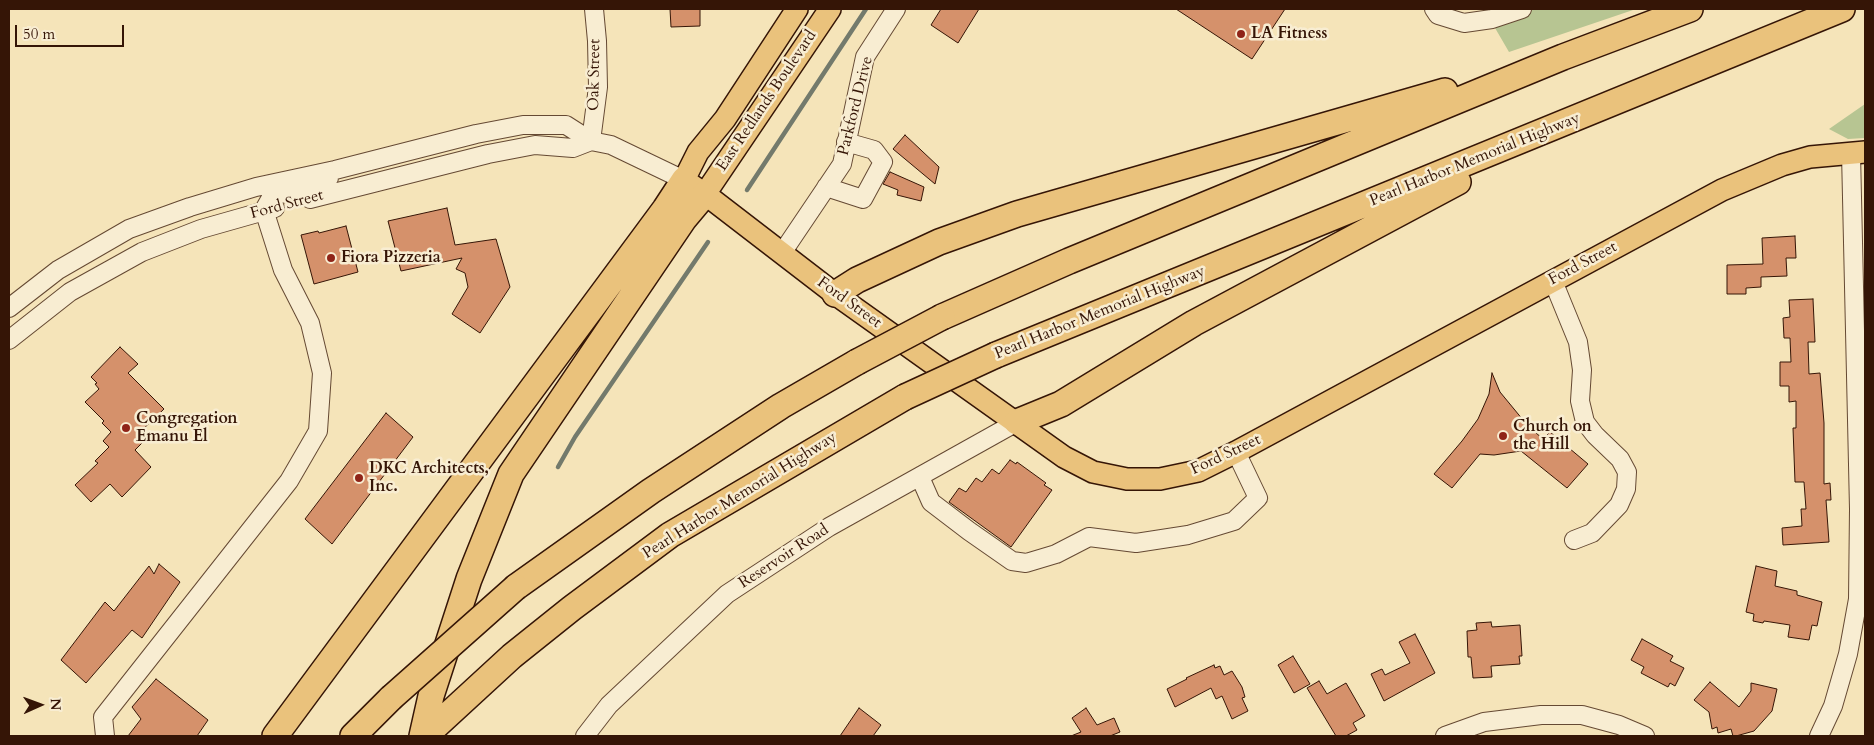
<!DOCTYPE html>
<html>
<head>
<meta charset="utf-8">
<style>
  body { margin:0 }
  #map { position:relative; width:1874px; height:745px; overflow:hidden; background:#f5e4b9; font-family:Cardo,serif }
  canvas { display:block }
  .frame { position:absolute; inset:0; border:10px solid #351506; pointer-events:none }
  .north { position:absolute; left:15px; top:680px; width:50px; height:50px; -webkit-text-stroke:4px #f8edd2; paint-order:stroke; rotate:88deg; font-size:14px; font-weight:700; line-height:20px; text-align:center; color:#351506 }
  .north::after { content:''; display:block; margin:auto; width:18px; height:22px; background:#351506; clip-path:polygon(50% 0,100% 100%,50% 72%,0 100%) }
  .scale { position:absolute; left:15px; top:25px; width:109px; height:22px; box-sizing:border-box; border:2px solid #351506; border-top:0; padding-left:6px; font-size:15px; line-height:18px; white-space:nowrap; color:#351506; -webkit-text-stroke:4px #f8edd2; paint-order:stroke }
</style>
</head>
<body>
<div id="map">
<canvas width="1874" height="745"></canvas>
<div class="frame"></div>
<div class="north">N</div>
<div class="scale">50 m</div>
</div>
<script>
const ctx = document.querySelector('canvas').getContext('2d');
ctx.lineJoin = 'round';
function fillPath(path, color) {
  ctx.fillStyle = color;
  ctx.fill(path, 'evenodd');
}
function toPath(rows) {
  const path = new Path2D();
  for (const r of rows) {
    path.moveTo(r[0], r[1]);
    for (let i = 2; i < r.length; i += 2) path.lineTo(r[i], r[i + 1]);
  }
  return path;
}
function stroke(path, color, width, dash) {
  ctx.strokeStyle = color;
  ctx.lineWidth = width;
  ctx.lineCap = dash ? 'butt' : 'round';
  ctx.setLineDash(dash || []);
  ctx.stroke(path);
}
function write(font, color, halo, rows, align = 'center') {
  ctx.font = font + ' Cardo,serif';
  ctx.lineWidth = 5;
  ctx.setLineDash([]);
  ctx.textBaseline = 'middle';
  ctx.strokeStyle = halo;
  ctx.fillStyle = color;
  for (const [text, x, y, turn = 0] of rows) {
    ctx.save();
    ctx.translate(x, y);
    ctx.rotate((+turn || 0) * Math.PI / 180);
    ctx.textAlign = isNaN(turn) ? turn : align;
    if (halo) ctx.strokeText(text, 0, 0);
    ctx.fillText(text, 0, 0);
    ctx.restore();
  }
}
fillPath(toPath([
  [1484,9,1636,9,1509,52],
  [1865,104,1865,138,1848,139,1829,129]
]), '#b7c592');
stroke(toPath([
  [747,190,866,9],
  [558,467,575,437,708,242]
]), '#737a6c', 4.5);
const building = toPath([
  [670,9,700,9,700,26,671,27,670,9],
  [941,9,979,9,958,43,931,25,941,9],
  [1176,9,1285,9,1252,59,1176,9],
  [905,135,939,167,935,184,893,149,905,135],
  [890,172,924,187,921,201,897,195,898,190,883,184,890,172],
  [447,208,455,245,496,239,510,287,480,333,452,314,468,287,465,273,456,269,462,258,401,271,388,221,447,208],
  [346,226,358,272,314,284,301,235,318,231,319,233,346,226],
  [1795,236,1796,258,1786,258,1787,276,1761,277,1761,287,1746,288,1746,294,1727,294,1727,265,1763,264,1762,238,1795,236],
  [1813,299,1815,342,1808,342,1809,374,1820,373,1824,423,1824,484,1830,483,1831,500,1826,500,1829,542,1783,545,1782,528,1802,526,1801,509,1806,509,1804,482,1795,482,1793,428,1796,428,1796,401,1789,402,1789,386,1780,386,1780,362,1791,362,1790,338,1784,338,1783,318,1790,317,1789,300,1813,299],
  [120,347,138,364,128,373,164,409,139,433,145,440,135,450,151,467,122,497,110,484,91,502,75,485,98,463,95,461,109,447,103,441,111,432,102,423,104,421,85,402,99,389,95,384,97,383,91,377,120,347],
  [1492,373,1500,392,1528,426,1543,439,1550,432,1588,464,1567,488,1521,451,1494,455,1480,454,1452,488,1434,474,1462,441,1478,419,1489,394,1492,373],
  [386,413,413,437,332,544,305,519,386,413],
  [1010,460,1016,464,1017,462,1046,483,1044,485,1052,490,1011,547,949,502,959,488,966,492,976,478,982,482,992,469,999,474,1010,460],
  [159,564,180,582,142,638,132,630,86,683,61,660,105,602,114,611,149,566,154,574,159,564],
  [1756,566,1777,571,1775,586,1797,591,1797,595,1822,602,1817,626,1812,625,1809,640,1788,637,1790,625,1764,621,1763,623,1753,621,1754,614,1746,612,1756,566],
  [1491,622,1492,627,1520,625,1522,656,1519,656,1520,664,1491,666,1492,677,1473,678,1471,657,1468,657,1467,631,1477,630,1476,623,1491,622],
  [1415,634,1435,673,1384,701,1371,674,1382,669,1385,675,1410,663,1399,642,1415,634],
  [1642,639,1673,656,1670,661,1684,668,1675,686,1670,683,1668,687,1641,673,1644,667,1631,660,1642,639],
  [1293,656,1310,684,1294,693,1278,665,1293,656],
  [1214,665,1215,668,1220,666,1224,675,1232,671,1242,687,1245,697,1242,698,1248,711,1232,719,1222,696,1216,699,1211,688,1175,707,1167,689,1187,679,1186,678,1214,665],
  [156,679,208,720,197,736,128,736,141,719,132,707,156,679],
  [1319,681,1327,694,1346,683,1365,716,1353,723,1357,730,1346,736,1336,736,1307,688,1319,681],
  [1710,682,1739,707,1751,691,1751,683,1777,689,1772,711,1754,731,1736,736,1733,736,1731,729,1718,733,1717,727,1712,729,1709,712,1694,700,1710,682],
  [859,708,881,725,873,736,840,736,859,708],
  [1086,708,1097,725,1114,718,1120,732,1110,736,1071,736,1081,732,1072,718,1086,708]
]);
fillPath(building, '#d5916b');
stroke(building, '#351506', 1);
const minor = toPath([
  [1434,9,1438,15,1464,23,1492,19,1522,9],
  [591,141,598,87,597,41,594,9],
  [826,187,863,199,883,162,874,150,846,142],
  [310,199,488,154,535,145,573,148,591,141],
  [782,253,842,164,865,57,896,9],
  [1553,281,1578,342,1582,370,1580,401,1585,422,1595,435,1620,459,1627,472,1626,489,1619,505,1592,533,1574,540],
  [9,308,58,270,129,229,190,207,256,187,335,170,476,134,523,125,566,125,591,141,611,145,684,180],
  [9,340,70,292,142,252,201,229,275,208],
  [920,477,931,502,969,531,1012,561,1026,563,1056,554,1089,537,1136,543,1188,535,1234,521,1258,498,1236,452],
  [105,736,103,717,289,481,318,431,322,373,310,323,283,270,264,210,272,196,324,184,329,178],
  [585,736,609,705,727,594,829,527,1017,422],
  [1445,736,1484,722,1541,715,1582,715,1619,725,1645,736],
  [1819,736,1833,706,1848,654,1858,599,1859,509,1851,153]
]);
const major = toPath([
  [797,9,725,119,698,152,684,180,705,194,835,294,1064,457,1093,472,1127,479,1160,479,1198,471,1236,452,1722,190,1782,165,1810,157,1865,152],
  [705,194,830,9]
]);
const highway = toPath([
  [835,294,857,280,939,242,1017,214,1445,91],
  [942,317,1069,261,1563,57,1690,9],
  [996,355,1842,9],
  [1017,422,1061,404,1194,323,1458,182],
  [516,587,651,491,781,406,857,362],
  [275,736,665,209,684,180],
  [353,736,391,698],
  [422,736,431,696,469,579,511,474,684,219,705,194],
  [425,736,512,656,572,608,670,535,905,397]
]);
stroke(minor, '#654933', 20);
stroke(major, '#351506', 24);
stroke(highway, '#351506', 28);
stroke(minor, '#f8edd2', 18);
stroke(major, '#eac27c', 21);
stroke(highway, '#eac27c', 25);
const highwayBridge = toPath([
  [857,362,942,317],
  [905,397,996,355],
  [391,698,516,587]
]);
stroke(highwayBridge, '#351506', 28, []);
stroke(highwayBridge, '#eac27c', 25);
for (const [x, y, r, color] of [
  [1241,34,5,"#8f2418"],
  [331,258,5,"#8f2418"],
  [126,428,5,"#8f2418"],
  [1503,436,5,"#8f2418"],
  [359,478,5,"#8f2418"]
]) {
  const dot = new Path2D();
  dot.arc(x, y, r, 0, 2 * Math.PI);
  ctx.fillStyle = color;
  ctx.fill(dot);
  stroke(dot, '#f8edd2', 2);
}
write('bold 16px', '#351506', '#f8edd2', [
  ["LA Fitness",1251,34],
  ["Fiora Pizzeria",341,258],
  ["Congregation",136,419],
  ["Emanu El",136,437],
  ["Church on",1513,427],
  ["the Hill",1513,445],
  ["DKC Architects,",369,469],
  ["Inc.",369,487]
], 'left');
write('16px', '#351506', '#f8edd2', [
  ["Oak Street",595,75,-89],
  ["East Redlands Boulevard",767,101,-56],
  ["Parkford Drive",856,106,-76],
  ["Pearl Harbor Memorial Highway",1475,160,-22],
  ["Ford Street",287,205,-15],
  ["Ford Street",1583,264,-28],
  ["Ford Street",849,303,36],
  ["Pearl Harbor Memorial Highway",1100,313,-22],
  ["Ford Street",1226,455,-25],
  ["Pearl Harbor Memorial Highway",740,496,-32],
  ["Reservoir Road",784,557,-33]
]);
</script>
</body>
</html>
